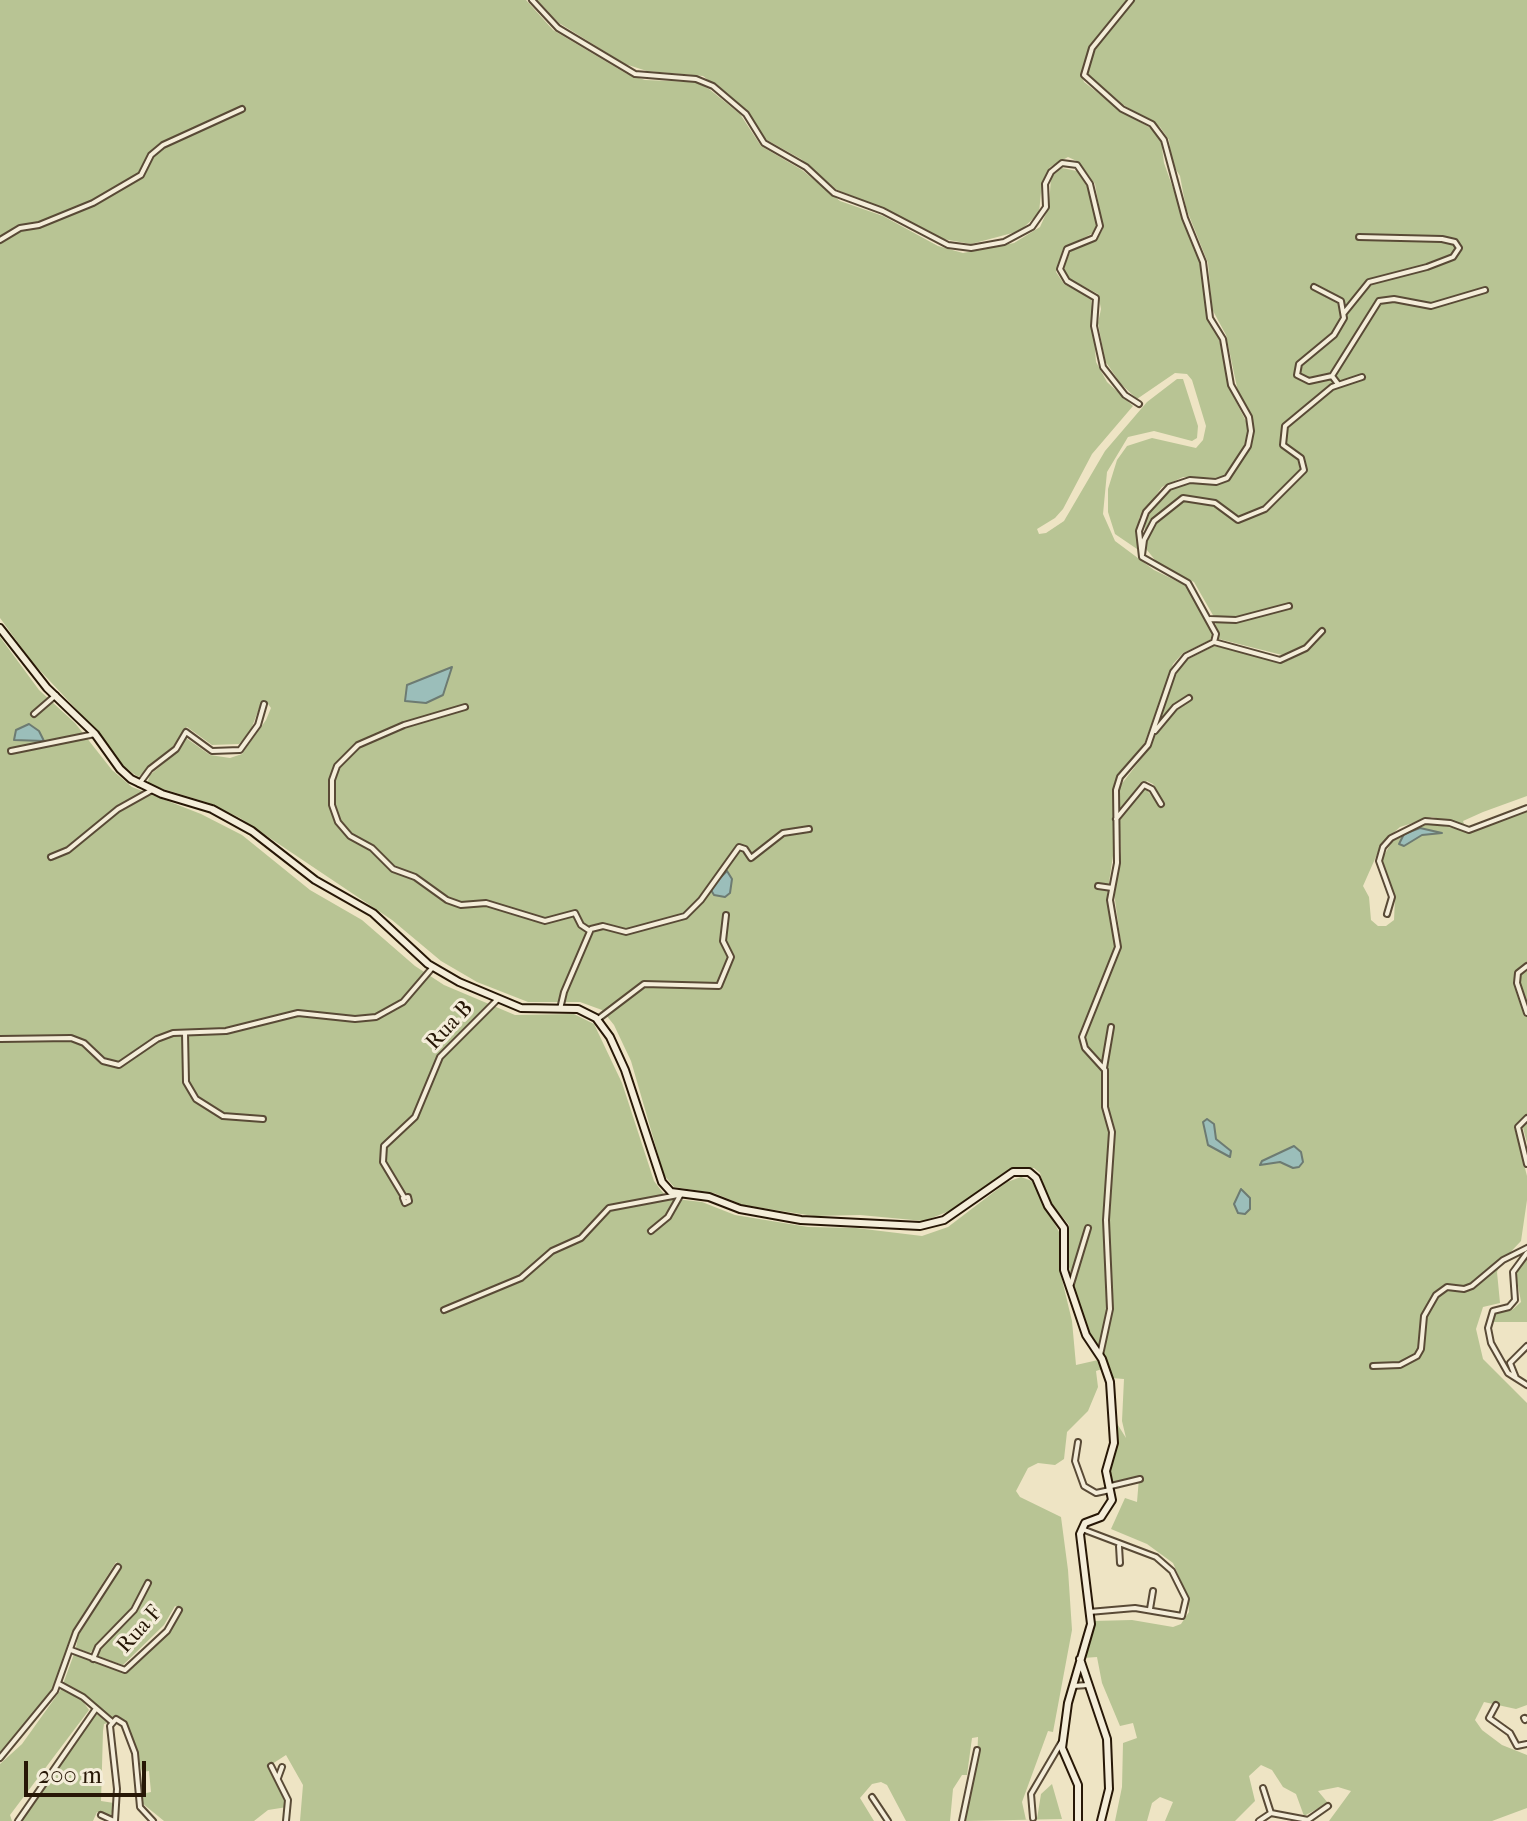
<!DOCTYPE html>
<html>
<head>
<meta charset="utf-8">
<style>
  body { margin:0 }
  #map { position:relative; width:1527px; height:1821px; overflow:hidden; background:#eee4c4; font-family:"IM FELL French Canon",serif }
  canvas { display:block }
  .scale { position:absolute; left:24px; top:1761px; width:122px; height:36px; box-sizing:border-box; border:4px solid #271706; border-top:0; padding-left:10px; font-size:24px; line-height:28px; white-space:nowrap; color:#271706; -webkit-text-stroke:6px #f4edd9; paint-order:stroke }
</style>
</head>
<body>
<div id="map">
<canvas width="1527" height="1821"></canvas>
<div class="scale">200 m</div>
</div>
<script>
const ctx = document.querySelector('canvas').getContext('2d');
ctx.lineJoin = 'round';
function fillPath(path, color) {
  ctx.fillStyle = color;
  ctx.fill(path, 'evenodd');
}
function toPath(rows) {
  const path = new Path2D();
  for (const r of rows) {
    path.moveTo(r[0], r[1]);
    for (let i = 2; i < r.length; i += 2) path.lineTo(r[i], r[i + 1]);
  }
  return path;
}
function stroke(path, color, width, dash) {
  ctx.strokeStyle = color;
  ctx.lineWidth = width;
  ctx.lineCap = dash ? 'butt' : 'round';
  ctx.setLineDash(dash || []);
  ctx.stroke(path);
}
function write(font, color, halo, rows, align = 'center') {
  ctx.font = font + ' "IM FELL French Canon",serif';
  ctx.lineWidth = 6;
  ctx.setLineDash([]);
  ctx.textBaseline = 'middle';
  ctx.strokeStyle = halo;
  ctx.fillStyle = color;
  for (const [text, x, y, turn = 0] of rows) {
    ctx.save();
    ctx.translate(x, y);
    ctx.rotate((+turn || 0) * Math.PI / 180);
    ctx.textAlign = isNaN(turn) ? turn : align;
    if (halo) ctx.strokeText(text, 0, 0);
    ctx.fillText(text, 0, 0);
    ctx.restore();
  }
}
fillPath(toPath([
  [0,0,526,0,553,30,627,74,645,80,695,82,709,89,740,114,761,146,802,170,840,201,883,216,938,246,963,253,1014,243,1040,227,1049,207,1051,177,1062,168,1077,171,1090,191,1097,225,1093,233,1063,249,1056,272,1064,284,1091,298,1096,362,1107,382,1133,406,1092,454,1063,509,1055,518,1037,529,1039,534,1046,533,1064,521,1105,451,1147,402,1177,379,1183,379,1198,426,1197,438,1192,441,1154,431,1128,437,1107,472,1103,514,1115,541,1154,570,1187,586,1213,633,1210,640,1183,653,1173,664,1145,742,1114,783,1114,849,1107,896,1115,948,1080,1039,1083,1048,1103,1070,1104,1098,1111,1138,1104,1226,1108,1305,1098,1349,1086,1327,1069,1267,1069,1225,1048,1199,1040,1173,1034,1168,1011,1168,952,1210,924,1221,860,1215,814,1216,743,1205,714,1193,674,1187,664,1175,631,1061,614,1025,602,1010,580,1002,528,1002,477,982,441,961,392,920,240,818,209,803,147,784,150,775,177,752,186,738,210,755,230,758,242,754,266,720,271,708,268,704,260,706,250,732,239,744,212,745,187,727,172,748,138,777,122,765,93,727,32,662,0,618],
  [537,0,1128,0,1091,44,1081,74,1084,82,1121,111,1152,129,1161,140,1164,163,1200,264,1206,311,1219,339,1231,392,1248,425,1246,442,1232,465,1222,478,1183,477,1162,487,1139,518,1137,549,1115,534,1108,512,1108,489,1117,460,1127,446,1152,438,1196,448,1203,440,1206,426,1192,380,1187,374,1175,373,1137,399,1121,384,1105,361,1098,323,1101,309,1098,294,1070,279,1063,269,1071,250,1098,238,1103,229,1095,184,1079,162,1068,157,1050,167,1042,182,1039,213,1020,231,971,244,943,239,888,210,837,190,801,159,765,139,742,107,703,76,647,71,625,64,559,23],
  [1135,0,1527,0,1527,796,1483,812,1463,821,1464,824,1432,817,1400,827,1382,843,1363,886,1369,897,1371,920,1378,926,1386,926,1394,920,1395,899,1382,859,1394,838,1430,823,1471,832,1527,811,1527,1143,1522,1124,1514,1126,1527,1176,1527,1200,1521,1241,1502,1261,1497,1272,1500,1303,1483,1307,1476,1329,1483,1359,1527,1403,1527,1705,1516,1709,1484,1702,1475,1720,1482,1730,1502,1745,1527,1755,1527,1808,1492,1821,1329,1821,1351,1791,1338,1787,1318,1791,1328,1803,1304,1816,1296,1794,1283,1787,1272,1770,1261,1765,1249,1776,1255,1801,1235,1821,1165,1821,1173,1802,1160,1797,1152,1803,1147,1821,1115,1821,1122,1787,1123,1743,1137,1738,1133,1723,1120,1726,1102,1683,1097,1657,1083,1658,1093,1621,1132,1620,1173,1627,1181,1624,1189,1612,1188,1597,1173,1563,1147,1544,1111,1529,1125,1498,1137,1502,1139,1478,1114,1482,1109,1474,1116,1447,1113,1417,1126,1438,1122,1421,1124,1379,1111,1378,1102,1354,1113,1303,1109,1219,1115,1135,1107,1102,1107,1067,1113,1027,1110,1026,1104,1064,1089,1050,1084,1038,1121,943,1114,893,1121,852,1119,819,1145,788,1160,806,1165,804,1153,784,1147,781,1119,812,1120,786,1148,750,1174,678,1185,661,1214,646,1287,661,1309,650,1326,631,1321,629,1304,645,1282,655,1219,639,1214,617,1194,582,1159,565,1143,545,1146,519,1154,505,1169,491,1183,484,1224,483,1247,452,1254,425,1238,392,1226,335,1212,309,1208,263,1186,208,1180,176,1172,163,1169,140,1160,127,1122,104,1087,73,1097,45],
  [0,637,39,690,75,723,112,770,132,787,201,814,242,835,310,890,362,920,415,966,444,985,515,1015,574,1014,594,1024,622,1083,654,1181,667,1198,702,1202,735,1215,808,1227,856,1228,922,1236,948,1227,1007,1182,1021,1177,1032,1181,1059,1232,1059,1267,1072,1321,1076,1365,1098,1360,1102,1369,1096,1371,1098,1387,1088,1411,1067,1432,1064,1459,1055,1465,1038,1463,1028,1468,1016,1491,1020,1497,1061,1517,1068,1570,1072,1630,1053,1732,1048,1731,1022,1802,1026,1820,1037,1819,1041,1794,1052,1784,1062,1819,965,1821,977,1761,978,1737,972,1738,967,1775,962,1775,953,1789,950,1821,906,1821,887,1785,881,1782,872,1784,860,1798,874,1821,300,1821,303,1785,286,1755,269,1766,287,1807,268,1810,254,1821,164,1821,142,1803,142,1794,151,1792,149,1771,142,1772,133,1739,123,1720,108,1716,86,1697,63,1684,74,1654,127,1671,168,1633,182,1609,175,1606,164,1625,123,1665,96,1656,100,1647,137,1610,151,1584,146,1581,129,1611,90,1653,76,1648,78,1636,122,1566,116,1562,73,1630,53,1688,0,1754],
  [1527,1258,1527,1322,1493,1322,1494,1313,1512,1310,1521,1302,1516,1274],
  [62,1688,82,1700,89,1710,10,1815,12,1821,0,1821,0,1764,22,1744],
  [94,1712,108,1723,104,1724,103,1731,101,1801,114,1803,111,1816,97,1812,93,1821,17,1821]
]), '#b8c494');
const water = toPath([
  [452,667,443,695,426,703,405,701,407,685,452,667],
  [29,724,39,731,44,741,14,740,16,730,29,724],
  [1420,828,1442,833,1422,835,1404,846,1399,844,1404,834,1420,828],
  [727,871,732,879,730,893,725,897,714,895,711,890,713,885,727,871],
  [1207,1119,1214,1124,1216,1139,1231,1151,1230,1157,1208,1145,1203,1122,1207,1119],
  [1294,1146,1301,1152,1303,1162,1299,1167,1293,1168,1280,1162,1260,1165,1262,1161,1294,1146],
  [1241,1189,1250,1198,1250,1209,1245,1214,1238,1213,1234,1204,1241,1189]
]);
fillPath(water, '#9bbeba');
stroke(water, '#6d7b72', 2);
const street = toPath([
  [532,0,558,28,635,74,696,79,713,86,746,114,764,143,806,167,834,193,883,211,948,245,971,248,1004,242,1032,227,1046,207,1045,184,1051,172,1062,163,1077,165,1090,184,1100,226,1094,238,1067,249,1060,269,1067,281,1096,298,1094,326,1103,367,1125,395,1139,404],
  [0,240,20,228,39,225,93,203,141,175,151,155,163,145,242,109],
  [1314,287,1341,301,1344,318,1334,335,1299,364,1297,375,1309,381,1332,376,1338,384],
  [1344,313,1369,282,1427,267,1453,257,1459,248,1455,242,1442,239,1359,237],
  [1332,376,1379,301,1394,299,1431,306,1485,290],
  [1142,555,1144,540,1154,521,1183,498,1215,503,1238,520,1265,509,1304,470,1301,458,1283,445,1285,426,1332,387,1362,377],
  [1210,619,1236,620,1289,606],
  [1214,642,1280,660,1306,648,1322,631],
  [465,707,404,725,358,745,337,766,332,780,332,805,338,822,350,836,372,848,393,869,415,877,447,900,461,905,486,903,545,921,575,913,581,925,590,931],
  [34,714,56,695],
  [1155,731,1175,707,1189,698],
  [11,751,95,734],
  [139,784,150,769,176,749,186,732,212,751,240,750,258,725,264,704],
  [1116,819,1144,785,1152,789,1161,804],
  [51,857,68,850,118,809,152,790],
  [1098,886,1112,888],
  [1387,914,1392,897,1379,861,1383,847,1391,838,1425,821,1450,823,1469,830,1527,808],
  [1527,966,1518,973,1517,983,1527,1013],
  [560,1009,564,992,591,929,603,926,626,932,685,916,701,900,739,847,745,849,751,858,783,833,809,829],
  [598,1019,644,984,719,986,731,957,723,941,726,915],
  [185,1033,186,1082,196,1099,223,1116,263,1119],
  [0,1039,71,1038,84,1043,103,1061,119,1065,157,1039,173,1033,226,1031,298,1013,355,1019,376,1017,403,1002,433,967],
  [1104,1068,1111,1027],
  [1527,1118,1518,1127,1527,1164],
  [404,1197,383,1162,384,1146,415,1117,440,1057,497,1000],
  [408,1197,409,1201,405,1203,403,1198,408,1197],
  [651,1231,668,1217,681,1194],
  [1527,1253,1513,1272,1515,1300,1509,1307,1493,1311,1488,1328,1491,1343,1508,1373,1527,1385],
  [1071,1284,1088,1228],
  [444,1310,521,1278,552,1251,581,1238,609,1208,678,1195],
  [1100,1355,1110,1309,1106,1220,1112,1132,1105,1107,1105,1070,1085,1048,1082,1037,1118,947,1110,900,1117,863,1116,790,1120,777,1148,745,1173,672,1186,656,1214,642,1216,634,1188,583,1142,557,1139,531,1146,512,1169,487,1190,480,1216,482,1227,478,1248,446,1251,431,1249,417,1231,385,1223,339,1210,318,1203,262,1185,218,1164,140,1152,124,1122,109,1084,75,1092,48,1131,0],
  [1373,1366,1400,1365,1417,1356,1421,1349,1424,1316,1436,1295,1447,1287,1464,1289,1472,1286,1503,1260,1527,1248],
  [1516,1378,1510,1363,1527,1346],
  [1078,1442,1075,1461,1084,1486,1096,1493,1110,1490],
  [1111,1486,1140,1479],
  [1082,1529,1156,1557,1172,1571,1186,1599,1182,1616,1135,1608,1089,1612],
  [1119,1546,1120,1563],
  [1150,1609,1153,1591],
  [71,1650,125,1670,167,1631,179,1610],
  [93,1659,98,1647,134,1610,148,1583],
  [59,1684,83,1697,111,1721],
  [1073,1686,1088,1685],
  [1496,1705,1489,1718,1510,1733,1517,1746,1527,1744],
  [1525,1718,1526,1719,1525,1720,1524,1718,1525,1718],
  [0,1758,55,1691,76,1632,118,1567],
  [271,1766,288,1800,286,1821],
  [278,1778,282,1767],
  [1263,1788,1271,1813],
  [872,1797,888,1821],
  [101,1815,114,1821],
  [1033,1818,1031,1794,1061,1743],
  [18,1821,95,1710],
  [115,1821,117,1789,110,1726,116,1719,124,1724,135,1753,140,1807,153,1821],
  [962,1821,977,1750],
  [1259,1821,1271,1813,1308,1820,1328,1806]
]);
const secondary = toPath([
  [0,628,47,688,95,734,120,769,131,779,162,794,212,809,252,831,315,880,373,913,428,964,459,982,521,1008,578,1009,596,1018,610,1037,625,1070,662,1182,671,1192,709,1197,740,1209,801,1220,920,1226,944,1220,1013,1172,1029,1172,1036,1178,1048,1206,1064,1228,1064,1270,1086,1335,1102,1359,1110,1382,1114,1443,1106,1471,1112,1500,1101,1517,1085,1523,1080,1534,1091,1624,1068,1703,1062,1748,1078,1785,1078,1821],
  [1080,1659,1107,1739,1109,1789,1101,1821]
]);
stroke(street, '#594a36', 8);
stroke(secondary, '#271706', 10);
stroke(street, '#f4edd9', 4);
stroke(secondary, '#f4edd9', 6);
write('22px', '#271706', '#f4edd9', [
  ["Rua B",450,1026,-47],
  ["Rua F",140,1630,-48]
]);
</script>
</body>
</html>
